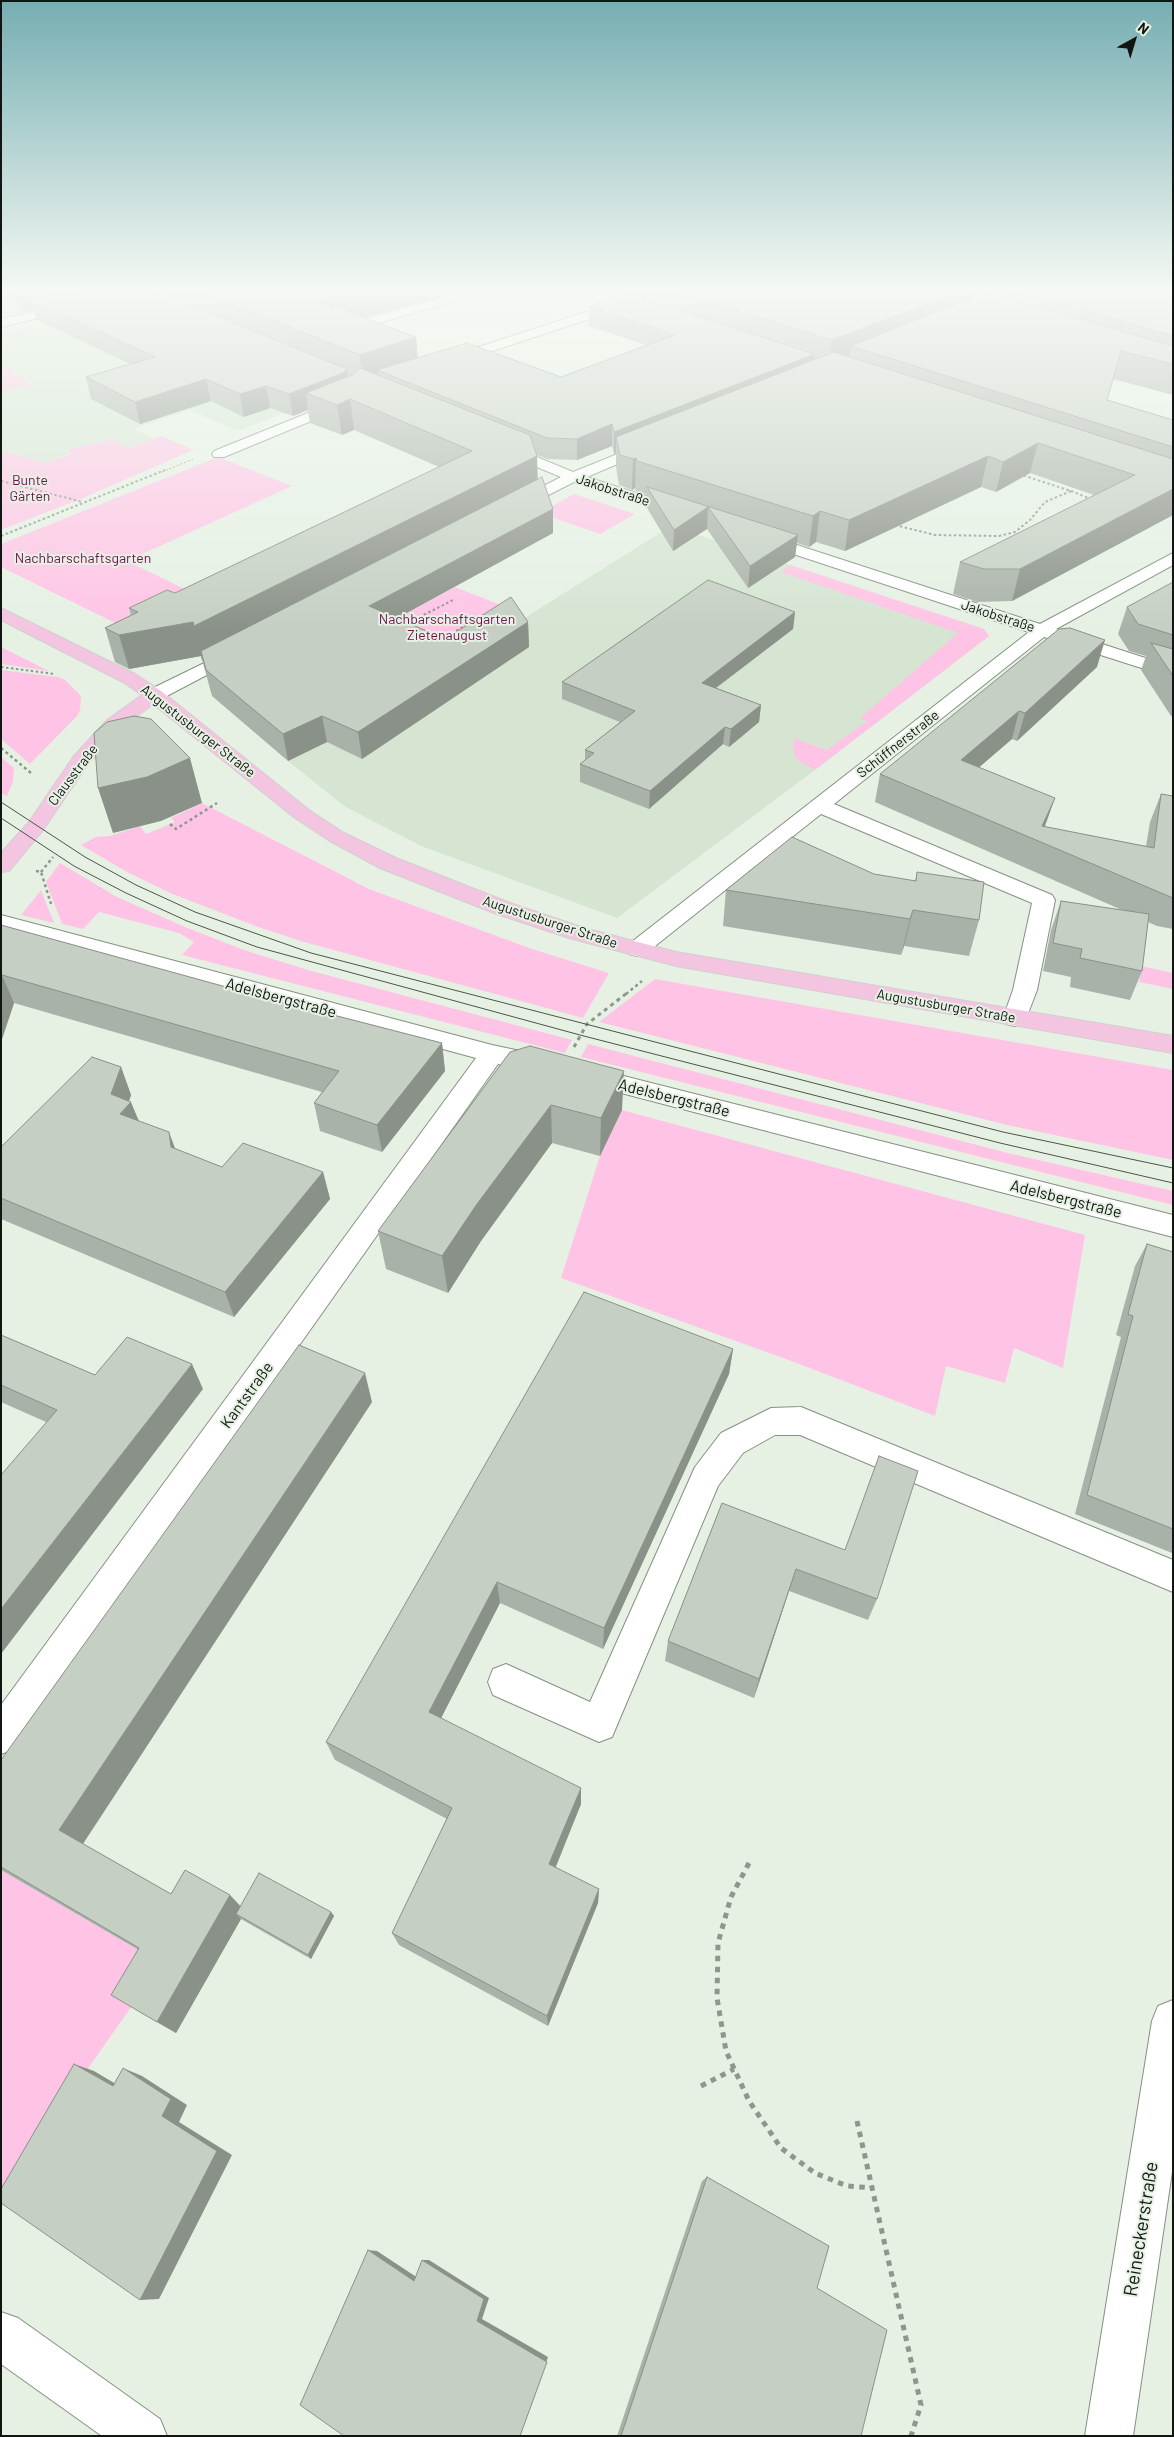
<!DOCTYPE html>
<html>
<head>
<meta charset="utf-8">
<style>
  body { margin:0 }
  #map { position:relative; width:1174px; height:2437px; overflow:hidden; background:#e6f1e4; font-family:Barlow,sans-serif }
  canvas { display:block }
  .frame { position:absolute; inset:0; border:2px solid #121612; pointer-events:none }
  .north { position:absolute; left:1109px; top:15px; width:50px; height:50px; -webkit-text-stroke:4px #e6f1e4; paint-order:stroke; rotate:39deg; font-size:14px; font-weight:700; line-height:20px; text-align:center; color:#121612 }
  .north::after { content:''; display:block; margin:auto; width:18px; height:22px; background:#121612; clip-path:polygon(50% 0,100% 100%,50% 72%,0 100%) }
</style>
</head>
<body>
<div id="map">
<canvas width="1174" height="2437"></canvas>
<div class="frame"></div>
<div class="north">N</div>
</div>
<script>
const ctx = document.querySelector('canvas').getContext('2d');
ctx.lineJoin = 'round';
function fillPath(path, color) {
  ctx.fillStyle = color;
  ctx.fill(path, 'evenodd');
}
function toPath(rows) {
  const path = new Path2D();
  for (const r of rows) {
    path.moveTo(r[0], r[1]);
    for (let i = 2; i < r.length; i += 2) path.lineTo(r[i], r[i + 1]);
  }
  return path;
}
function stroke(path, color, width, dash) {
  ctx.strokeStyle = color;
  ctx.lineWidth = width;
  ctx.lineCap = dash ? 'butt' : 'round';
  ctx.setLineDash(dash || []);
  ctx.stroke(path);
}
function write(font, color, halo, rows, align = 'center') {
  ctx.font = font + ' Barlow,sans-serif';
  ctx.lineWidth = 4;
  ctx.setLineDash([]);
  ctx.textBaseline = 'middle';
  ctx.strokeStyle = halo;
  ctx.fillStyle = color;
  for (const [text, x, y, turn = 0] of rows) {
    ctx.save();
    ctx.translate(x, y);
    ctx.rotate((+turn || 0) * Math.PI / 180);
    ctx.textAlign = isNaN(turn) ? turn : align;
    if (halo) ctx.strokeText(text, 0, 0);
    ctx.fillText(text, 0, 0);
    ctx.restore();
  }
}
fillPath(toPath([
  [118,304,330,395,238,431,189,410,134,429,154,439,128,448,112,440,69,449,71,453,44,463,1,451,1,333],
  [671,526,984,629,989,636,815,770,617,918,421,846,344,806,288,761,327,742]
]), '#d5e5d2');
fillPath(toPath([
  [34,294,53,305,1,317,1,301],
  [1,362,32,385,1,392],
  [162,436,193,450,83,498,1,530,1,451,44,463,71,454,69,449,112,440,128,448],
  [218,457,292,486,127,561,216,604,146,638,1,567,1,544],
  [574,494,635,514,600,534,539,513],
  [790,565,984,629,989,636,815,770,796,759,793,750,794,738,827,750,867,721,860,718,958,633,781,572],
  [455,587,524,614,459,657,372,632],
  [1,647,49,671,1,664],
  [1,670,58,677,65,680,81,696,80,710,77,716,30,764,1,739],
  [1,757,14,768,13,782,7,796,1,793],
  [202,803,369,889,532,949,609,973,583,1018,304,942,258,927,170,893,127,872,81,845,96,837,110,836,140,826,146,834,175,822,171,818],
  [60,863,117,897,185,927,244,950,308,970,572,1040,565,1053,182,955,194,942,179,933,99,912,83,929,62,924,46,882],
  [41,890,54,923,21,915],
  [1141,966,1173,973,1173,989,1139,982],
  [655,979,1173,1070,1173,1160,1007,1125,599,1022],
  [588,1044,1008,1153,1173,1191,1173,1205,581,1057],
  [622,1110,1085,1235,1063,1368,1014,1348,1005,1383,946,1366,935,1416,794,1362,561,1278,600,1156],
  [1,1870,158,1961,132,2006,89,2067,16,2197,1,2187]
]), '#ffc4e5');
const minor = toPath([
  [129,290,150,290,144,293,1,327,1,319,129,290],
  [469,290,488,290,486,292,341,334,337,335,331,331,333,328,469,290],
  [569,290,586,290,619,301,652,290,670,290,630,305,646,310,648,313,646,316,642,317,619,309,453,364,449,365,443,361,445,358,607,305,569,290],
  [345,398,350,399,352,402,350,405,224,457,214,457,212,454,214,451,345,398],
  [650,441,655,442,657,445,655,448,587,477,686,509,689,512,686,515,676,515,574,482,517,511,507,511,504,508,507,505,561,477,498,451,496,448,498,445,508,445,573,472,650,441],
  [760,533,1040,624,1173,553,1173,565,1056,629,1173,667,1173,678,1044,637,834,804,1052,895,1055,900,1037,990,1024,1024,1015,1026,1006,1024,1003,1018,1013,990,1032,903,821,814,645,954,637,956,629,954,626,949,629,944,1029,632,754,541,752,538,754,535,760,533],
  [237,647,243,648,246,652,243,656,161,699,147,699,145,695,147,691,237,647],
  [1,915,492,1045,544,1056,553,1059,556,1065,553,1071,544,1074,498,1064,14,1749,1,1754,1,1705,476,1058,1,929,1,915],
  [588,1067,1173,1215,1173,1237,579,1082,575,1076,579,1070,588,1067],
  [801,1407,1173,1560,1173,1592,800,1435,775,1435,743,1453,718,1486,612,1737,599,1742,493,1695,488,1682,493,1669,506,1664,590,1702,695,1467,721,1433,771,1408,801,1407],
  [1173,2000,1173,2165,1133,2436,1085,2436,1152,2021,1158,2006,1173,2000],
  [1,2312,18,2318,160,2419,167,2436,102,2436,1,2364,1,2312]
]);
const major = toPath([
  [1,608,135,674,161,691,309,810,344,833,396,858,510,903,584,928,676,952,1173,1036,1173,1053,676,966,569,938,494,913,380,868,330,841,295,818,153,704,121,728,88,764,43,830,9,871,1,872,1,853,29,822,74,756,107,720,142,695,123,682,1,620,1,608]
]);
stroke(minor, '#869084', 2);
stroke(major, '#d0d0d0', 2);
stroke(toPath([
  [162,472,193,459]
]), '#8e968d', 1, [2, 2]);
stroke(toPath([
  [1,481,83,502],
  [1071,491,1091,499],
  [895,525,935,535,999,536,1015,532,1030,520,1045,502,1071,491,1022,475],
  [1,536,165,470],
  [406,624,453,600],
  [439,641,473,621],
  [1,667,55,674]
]), '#8e968d', 2, [2.5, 2.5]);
stroke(toPath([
  [1,748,31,773],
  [170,824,176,829,217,803],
  [36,871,41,872,51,904],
  [41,872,53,857],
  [626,994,642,981]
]), '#8e968d', 2.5, [3, 3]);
stroke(toPath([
  [574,1047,587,1024,627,993]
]), '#8e968d', 3, [4, 4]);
stroke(toPath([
  [749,1863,731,1897,718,1943,717,1998,726,2051,749,2101,781,2148,815,2173,847,2186,873,2188],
  [701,2086,734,2069],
  [857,2121,921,2405,911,2436]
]), '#8e968d', 5, [5.5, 5.5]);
fillPath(minor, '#fff');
fillPath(major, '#f4c5e0');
stroke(toPath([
  [1,802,85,857,136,885,195,912,311,953,1003,1132,1173,1168],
  [1,818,74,866,126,893,187,921,257,947,580,1035,1000,1143,1173,1183]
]), '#4d534c', 1);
fillPath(toPath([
  [1,290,468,290,363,317,416,337,418,358,561,377,646,345,589,326,589,306,622,296,607,290,1173,290,1173,395,1113,379,1107,400,1173,420,1173,515,1012,601,977,602,953,594,960,562,1094,495,1030,473,996,492,981,487,845,551,816,542,809,547,797,543,795,557,748,588,707,529,673,551,647,508,647,495,636,491,635,488,632,490,619,485,616,467,616,453,614,454,612,446,577,460,547,459,537,455,537,479,553,533,397,618,445,639,528,622,529,647,362,759,327,742,288,761,212,696,201,656,129,669,115,662,105,628,131,615,129,608,175,593,439,467,354,430,342,435,310,423,308,410,293,416,270,408,244,417,211,401,140,424,91,399,86,377,130,364,37,320,34,310,24,312,1,294],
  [642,291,642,299,630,295],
  [1173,582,1173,717,1171,716,1141,670,1146,656,1129,651,1118,634,1127,607],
  [795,612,793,629,716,688,761,705,759,722,729,747,723,744,649,809,580,782,580,764,585,761,585,750,620,722,562,699,562,682],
  [1097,667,1017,741,1012,739,979,767,1045,827,1146,846,1150,822,1161,794,1172,796,1173,795,1173,929,1157,926,1148,922,1142,971,1130,1000,1070,987,1071,977,1043,971,1051,930,1061,901,1122,910,875,802,880,774],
  [917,872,979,920,969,956,904,946,901,955,723,926,726,890,874,874,915,881],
  [1,925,248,993,442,1043,445,1071,382,1152,320,1131,314,1103,322,1092,14,1003,2,1039,1,1038],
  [510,1052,622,1110,600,1156,552,1143,481,1241,448,1293,386,1269,378,1231],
  [121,1067,131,1095,129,1101,139,1121,175,1149,222,1167,323,1172,330,1199,234,1317,1,1219,1,1147],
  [1147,1244,1173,1252,1172,1553,1075,1514,1121,1337,1116,1335,1135,1266],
  [1,1335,95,1375,203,1389,46,1422,1,1402],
  [733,1349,729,1374,603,1649,500,1603,441,1718,581,1804,555,1867,599,1889,598,1903,548,2026,399,1945,392,1933,447,1819,335,1760,326,1742],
  [372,1402,83,1844,171,1894,241,1906,331,1912,334,1916,311,1959,241,1919,176,2033,157,2022,137,1949,1,1870,1,1760],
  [722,1503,877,1599,868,1620,789,1591,754,1698,665,1661,668,1641],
  [707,2177,817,2288,861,2436,617,2436,702,2181]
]), '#a9b2a8');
fillPath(toPath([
  [17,290,116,290,31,300,34,310,24,312],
  [363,290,468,290,322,328,319,301],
  [626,290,642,290,642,291,626,297],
  [963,290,968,290,963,314,851,346,849,360,829,368,832,340],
  [984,290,1002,290,1000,300,980,308],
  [416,337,418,365,377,370,378,378,363,383,360,355],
  [815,354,813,374,616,437,616,453,614,454,614,432],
  [347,369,350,391,306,393,308,410,293,416,289,394],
  [206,379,211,401,140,424,135,402],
  [266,386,270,408,244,417,240,394],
  [350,399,354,430,342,435,337,405],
  [612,424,612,446,577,460,577,439],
  [1038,443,1030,473,996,492,1003,462],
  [537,456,538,487,202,660,194,626],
  [988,456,981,487,845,551,849,520],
  [636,458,635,488,632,490,633,459],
  [1173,489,1173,515,1012,601,1020,569],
  [708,507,707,529,673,551,674,530],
  [553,509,553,533,372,632,369,606],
  [820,511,816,542,809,547,813,516],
  [798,535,795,557,748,588,750,566],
  [795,612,793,629,700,700,702,683],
  [193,622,201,656,129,669,119,635],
  [528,622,529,647,362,759,358,732],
  [1105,640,1097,667,1017,741,1025,713],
  [761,705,759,722,729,747,731,729],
  [1019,711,1012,739,954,789,961,760],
  [322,716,327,742,288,761,283,734],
  [725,727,723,744,649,809,650,791],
  [190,758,202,803,161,821,113,833,98,788],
  [1055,798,1045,826,1039,841,1042,826],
  [913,910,904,946,901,955,910,919],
  [2,975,14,1003,2,1039,1,1036],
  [442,1043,445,1071,382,1152,377,1125],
  [121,1067,131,1095,127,1106,131,1102,142,1129,122,1121,111,1094],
  [624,1071,622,1110,600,1156,601,1118],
  [551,1105,552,1143,481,1241,448,1293,442,1256,477,1204],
  [169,1132,179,1159,171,1147],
  [323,1172,330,1199,234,1317,225,1292],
  [733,1349,729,1374,603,1649,604,1628],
  [192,1364,203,1389,1,1654,1,1609],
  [365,1373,372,1402,80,1848,59,1830],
  [796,1569,789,1591,754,1698,759,1679],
  [497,1582,500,1603,435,1730,429,1712],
  [581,1788,581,1804,551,1879,549,1864],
  [599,1889,598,1903,548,2026,547,2016],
  [230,1895,245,1911,236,1914,241,1919,176,2033,157,2022],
  [331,1912,334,1916,311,1959,308,1955],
  [74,2064,94,2071,131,2093,113,2086],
  [123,2068,142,2076,187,2105,179,2122,232,2155,159,2299,140,2300,162,2116],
  [368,2250,377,2251,421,2280,414,2281],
  [422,2260,429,2260,489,2298,482,2319,548,2357,520,2436,477,2321]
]), '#8a9188');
const building = toPath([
  [76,290,153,290,347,369,343,373,289,394,266,386,240,394,206,379,135,402,86,377,155,357,31,300,76,290],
  [197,290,363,290,319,301,331,309,338,308,416,337,360,355,197,290],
  [673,290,963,290,832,340,673,290],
  [1016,290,1173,290,1173,336,1016,290],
  [986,292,1173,346,1173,364,1121,351,1107,400,1173,420,1173,447,851,346,986,292],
  [627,294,815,354,614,432,612,424,577,439,547,438,377,370,467,343,561,377,675,335,589,306,627,294],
  [834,352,1173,459,1173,489,1020,569,984,569,960,562,1135,475,1038,443,1003,462,988,456,849,520,820,511,813,516,637,461,636,458,633,459,620,455,616,437,834,352],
  [360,368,530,435,537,456,194,626,193,622,119,635,105,628,138,612,129,608,167,590,175,593,472,451,350,399,337,405,306,393,354,374,360,368],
  [542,477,553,509,369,606,445,639,511,597,528,622,358,732,322,716,283,734,206,670,201,651,542,477],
  [647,487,798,535,750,566,708,507,674,530,647,487],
  [708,580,795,612,702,683,761,705,731,729,725,727,650,791,580,764,594,753,585,750,635,711,562,682,708,580],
  [1173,582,1173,635,1138,624,1127,607,1173,582],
  [1070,628,1105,640,1025,713,1019,711,961,760,1055,798,1042,826,1154,848,1161,794,1173,796,1173,898,880,774,1059,629,1070,628],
  [1151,643,1173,649,1173,676,1151,643],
  [134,716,151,719,190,758,147,777,98,788,94,733,107,722,134,716],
  [792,837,874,874,916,881,917,872,984,882,979,920,913,910,910,919,726,890,792,837],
  [1061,901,1149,914,1142,971,1080,958,1082,949,1053,943,1061,901],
  [1,925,248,993,442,1043,377,1125,314,1103,339,1071,2,975,1,976,1,925],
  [530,1046,624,1071,601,1118,551,1105,477,1204,442,1256,378,1231,510,1052,530,1046],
  [92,1057,121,1067,111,1094,131,1102,120,1114,169,1132,171,1147,222,1167,243,1143,323,1172,225,1292,1,1198,1,1147,92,1057],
  [1147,1244,1173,1252,1173,1529,1087,1495,1133,1316,1128,1314,1147,1244],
  [584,1292,733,1349,604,1628,497,1582,429,1712,581,1788,549,1864,599,1889,547,2016,392,1933,452,1808,326,1742,584,1292],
  [1,1335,95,1375,127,1337,192,1364,1,1609,1,1475,57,1410,1,1385,1,1335],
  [299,1345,365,1373,59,1830,171,1894,185,1870,230,1895,157,2022,111,1995,139,1948,1,1867,1,1760,299,1345],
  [879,1456,918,1471,877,1599,796,1569,759,1679,668,1641,722,1503,845,1550,879,1456],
  [259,1873,331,1912,308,1955,236,1914,259,1873],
  [74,2064,113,2086,123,2068,171,2099,162,2116,217,2151,140,2300,1,2203,1,2189,74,2064],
  [707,2177,829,2246,817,2288,887,2330,861,2436,621,2436,707,2177],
  [368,2250,414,2281,422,2260,484,2299,477,2321,547,2362,520,2436,344,2436,300,2405,368,2250]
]);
fillPath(building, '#c5cfc3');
stroke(building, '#8a9188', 1);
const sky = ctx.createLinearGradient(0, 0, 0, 631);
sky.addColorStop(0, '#76aeb2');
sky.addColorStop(0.46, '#f4f9f3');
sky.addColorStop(1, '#f4f9f300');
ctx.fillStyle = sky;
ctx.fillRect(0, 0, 1174, 631);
write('14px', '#711054', '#e6f1e4', [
  ["Bunte",30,480],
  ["Gärten",30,496],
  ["Nachbarschaftsgarten",83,558],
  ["Nachbarschaftsgarten",447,619],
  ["Zietenaugust",447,635]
]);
write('14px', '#121612', '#e6f1e4', [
  ["Jakobstraße",613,490,18],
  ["Jakobstraße",998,616,18],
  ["Augustusburger Straße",198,731,38],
  ["Schüffnerstraße",898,744,-38],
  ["Clausstraße",73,775,-53],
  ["Augustusburger Straße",550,922,18],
  ["Augustusburger Straße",946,1006,10]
]);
write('16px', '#121612', '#e6f1e4', [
  ["Adelsbergstraße",281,998,15],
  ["Adelsbergstraße",674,1098,14],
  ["Adelsbergstraße",1066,1199,14],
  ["Kantstraße",247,1395,-54]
]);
write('19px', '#121612', '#e6f1e4', [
  ["Reineckerstraße",1141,2229,-81]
]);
</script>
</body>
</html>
